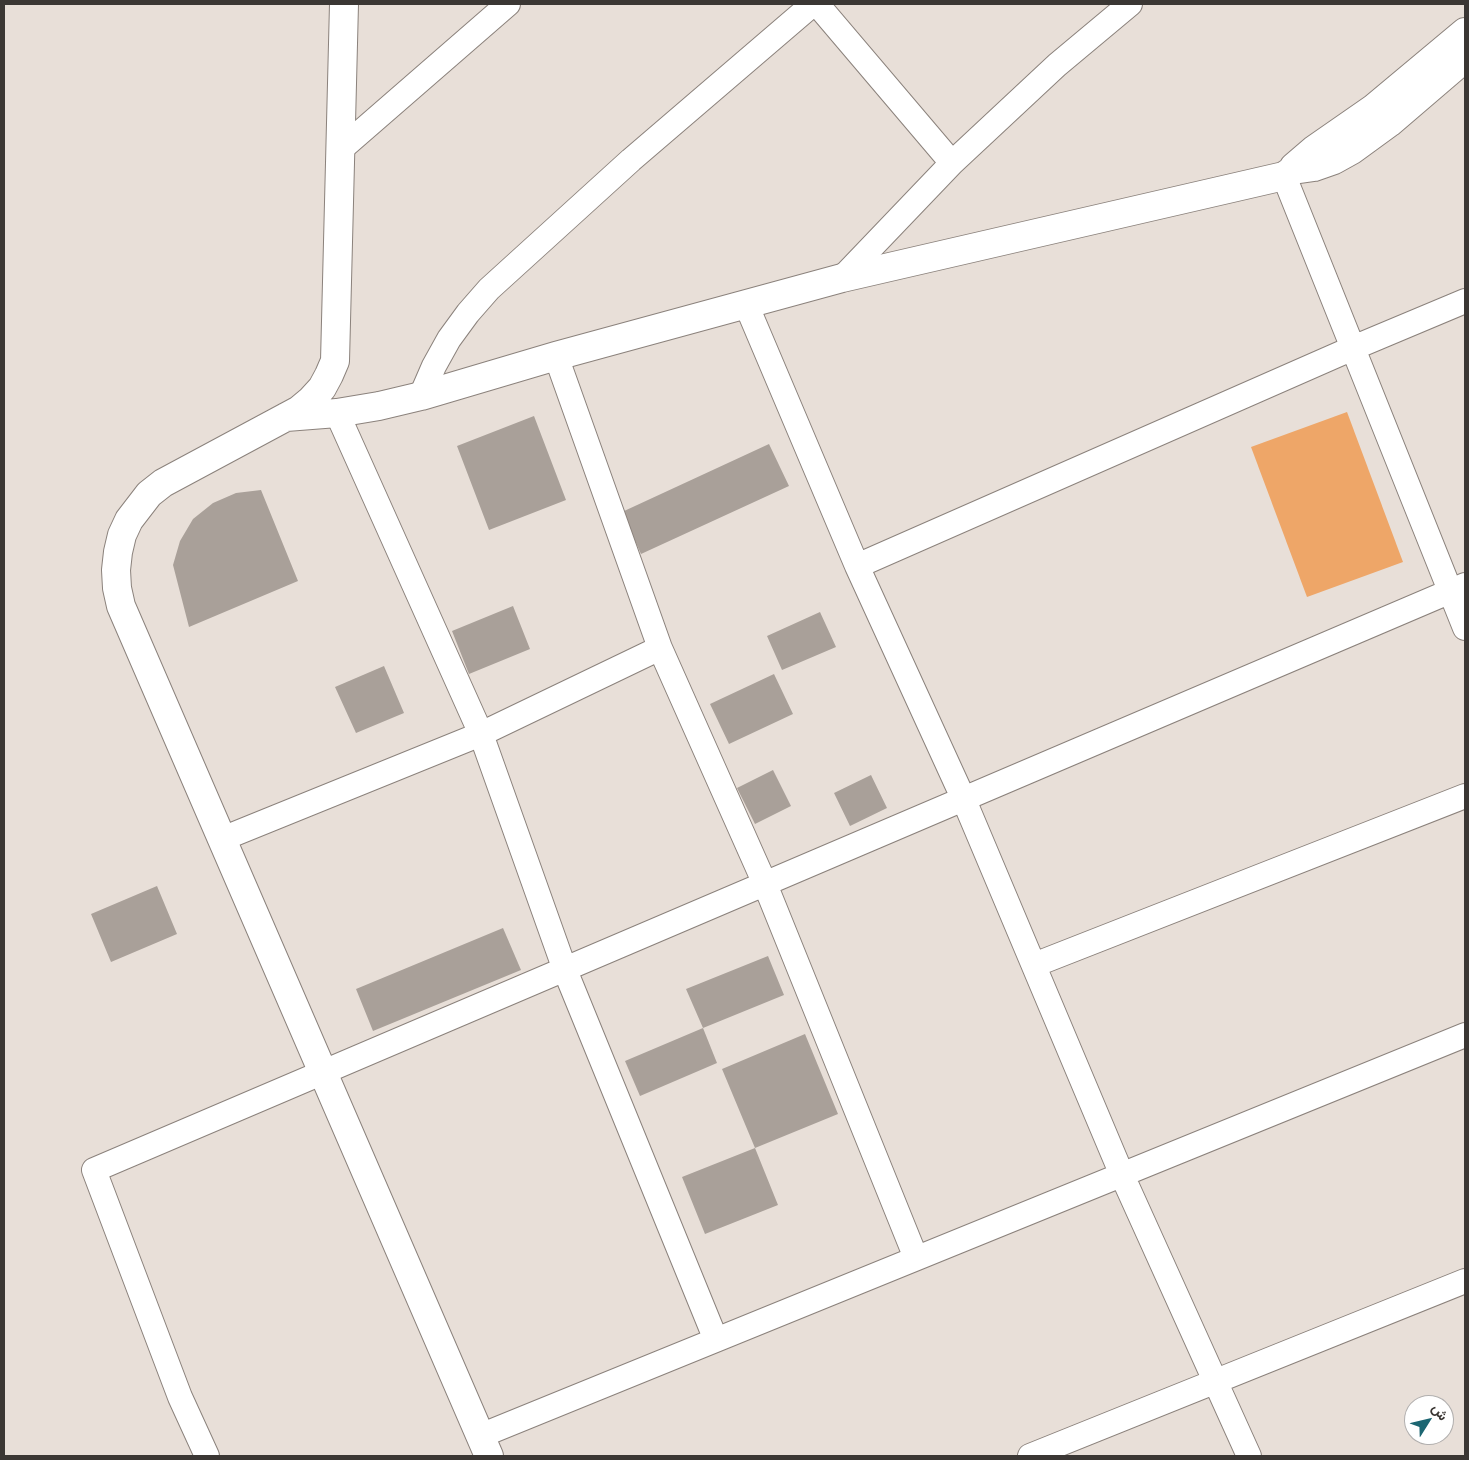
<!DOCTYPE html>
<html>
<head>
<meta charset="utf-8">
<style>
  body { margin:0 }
  #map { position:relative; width:1469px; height:1460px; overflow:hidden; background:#e8dfd8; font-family:"Exo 2",Vazirmatn,sans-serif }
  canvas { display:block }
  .frame { position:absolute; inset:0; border:5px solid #3b3734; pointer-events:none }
  .north { position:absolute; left:1404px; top:1395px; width:50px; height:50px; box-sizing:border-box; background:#fff; border:1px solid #b1afae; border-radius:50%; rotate:54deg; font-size:14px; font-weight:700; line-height:20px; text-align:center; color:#3b3734 }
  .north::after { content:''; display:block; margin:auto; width:18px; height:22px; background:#1c6672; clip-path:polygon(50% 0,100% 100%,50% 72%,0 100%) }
</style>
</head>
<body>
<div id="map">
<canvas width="1469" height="1460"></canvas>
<div class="frame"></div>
<div class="north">ش</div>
</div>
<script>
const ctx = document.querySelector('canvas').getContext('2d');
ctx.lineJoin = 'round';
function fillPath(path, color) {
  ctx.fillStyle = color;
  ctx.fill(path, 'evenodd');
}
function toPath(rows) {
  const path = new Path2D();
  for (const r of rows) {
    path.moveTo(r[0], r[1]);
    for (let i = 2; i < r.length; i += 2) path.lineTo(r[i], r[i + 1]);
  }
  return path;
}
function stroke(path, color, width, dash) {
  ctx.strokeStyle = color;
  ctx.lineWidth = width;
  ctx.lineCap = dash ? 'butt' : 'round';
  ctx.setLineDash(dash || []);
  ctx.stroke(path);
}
fillPath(toPath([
  [1347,412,1403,562,1307,597,1251,447]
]), '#eea668');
fillPath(toPath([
  [534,416,566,500,489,530,457,446],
  [769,444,789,486,641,554,622,512],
  [261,490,298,581,189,627,173,565,180,541,193,519,213,503,236,493],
  [513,606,530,649,469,674,452,631],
  [820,612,836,647,782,670,767,636],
  [384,666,404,713,356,733,335,687],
  [774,674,793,714,729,744,710,704],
  [773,770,791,806,755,824,737,788],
  [871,775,887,808,850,826,834,793],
  [157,886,177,934,111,962,91,914],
  [503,928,521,970,373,1031,356,989],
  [768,956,784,995,703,1028,686,989],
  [703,1028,717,1063,640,1096,625,1061],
  [805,1034,838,1114,755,1148,778,1205,705,1234,682,1177,755,1148,722,1069]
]), '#a9a099');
const minor = toPath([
  [817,4,952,163],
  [340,150,508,4],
  [1284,176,1465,628],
  [842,278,952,163,1057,65,1130,4],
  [746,304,857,566,964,800,1122,1175,1249,1456],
  [556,356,660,648,765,884,916,1258],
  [421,396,434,366,449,339,468,313,489,289,631,160,813,4],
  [337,413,481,734,565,970,716,1340],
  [857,566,1353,348,1465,301],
  [222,839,481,734,660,648],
  [1034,965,1465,796],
  [480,1436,1465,1035],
  [207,1456,180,1397,94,1170,1465,585],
  [1030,1456,1465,1281]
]);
const tertiary = toPath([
  [344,4,335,361,329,375,322,388,311,400,299,410,163,483,149,494,129,520,122,535,118,552,116,570,117,588,121,606,489,1456],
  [1294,167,1315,149,1374,108,1465,32],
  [286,417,337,413,379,406,421,396,556,356,842,278,1284,176,1293,170,1314,167,1334,160,1352,150,1389,123,1465,58]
]);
stroke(minor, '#8b827c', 26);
stroke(tertiary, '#8b827c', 30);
stroke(minor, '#fff', 24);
stroke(tertiary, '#fff', 28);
</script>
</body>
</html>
